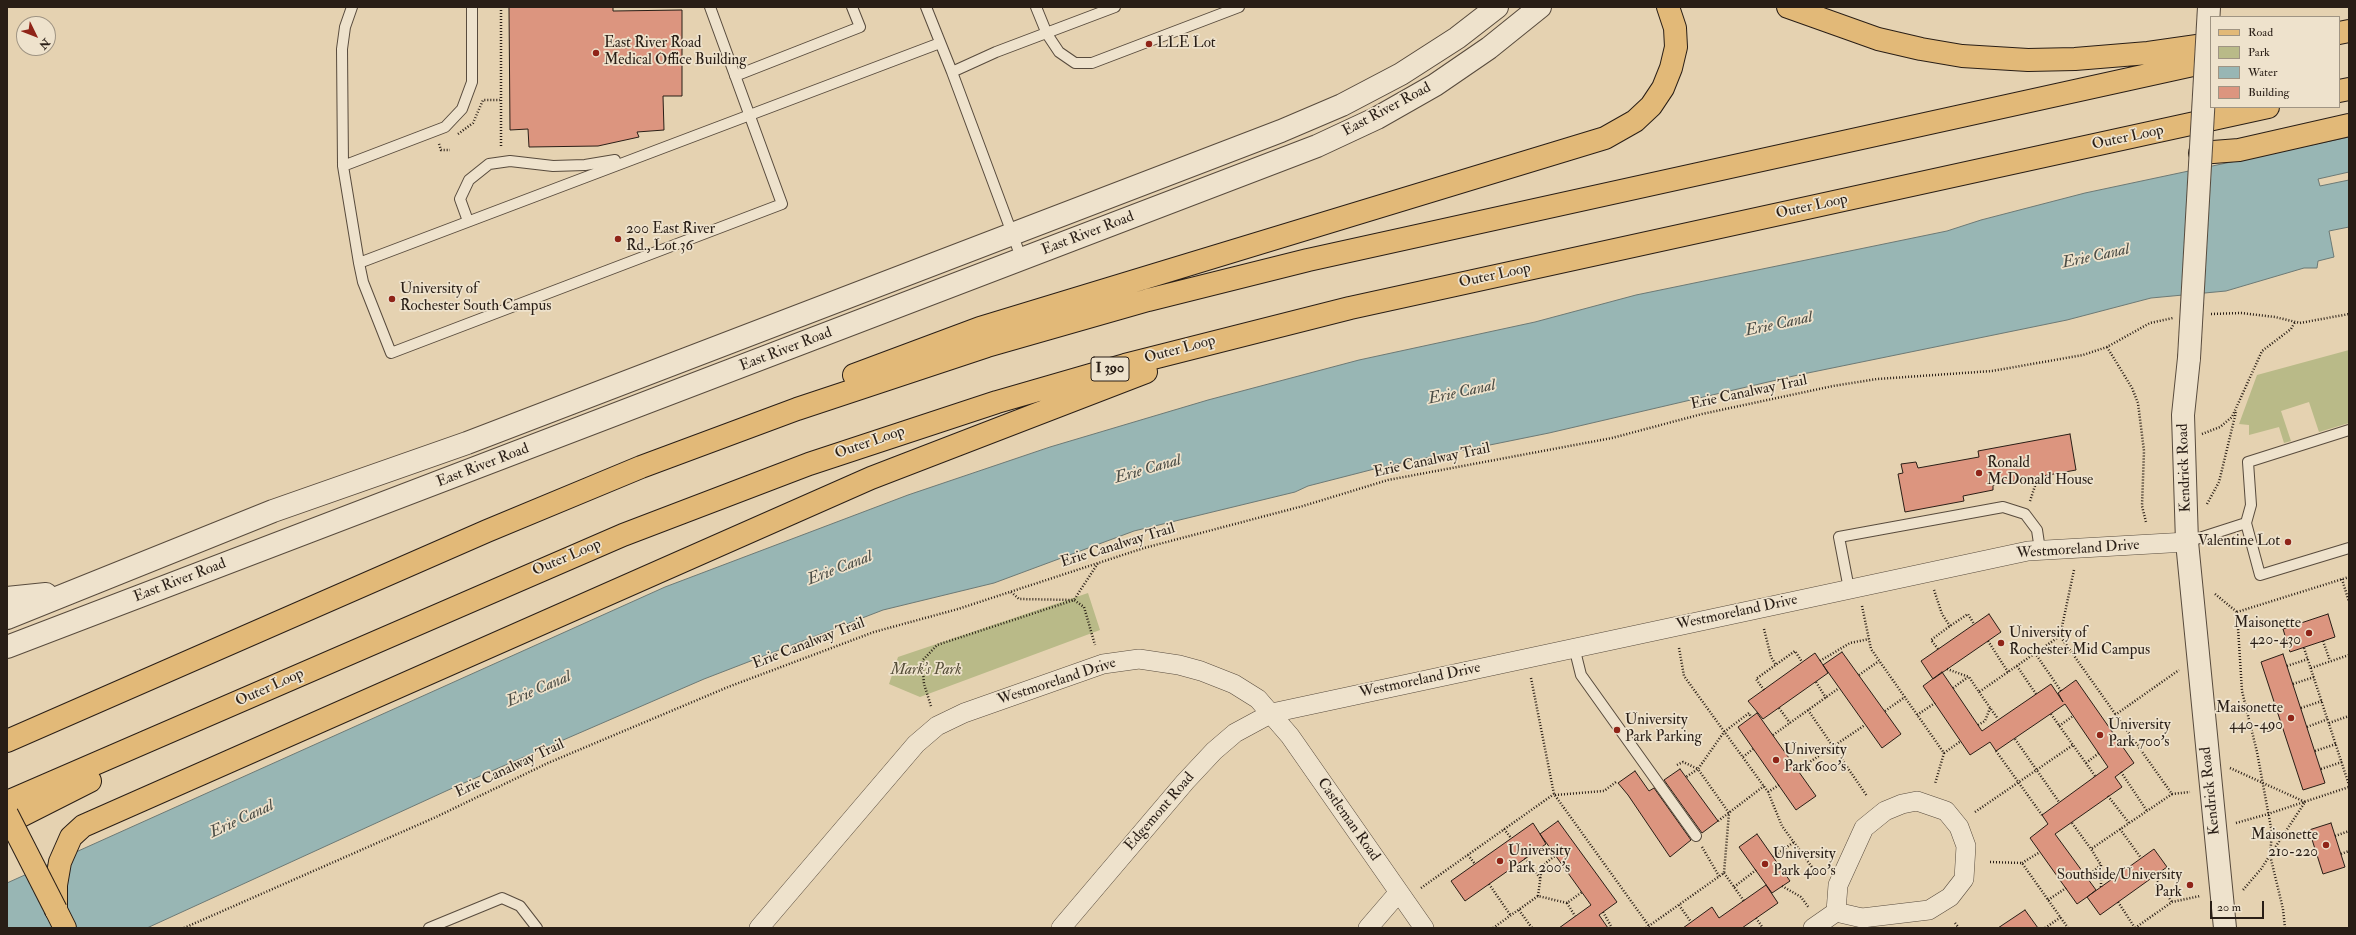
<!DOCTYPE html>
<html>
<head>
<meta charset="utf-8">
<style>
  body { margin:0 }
  #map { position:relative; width:2356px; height:935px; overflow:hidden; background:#e5d2b1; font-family:"IM FELL Double Pica",serif }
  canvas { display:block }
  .frame { position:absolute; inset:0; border:8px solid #291e16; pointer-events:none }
  .legend { position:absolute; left:2210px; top:16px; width:130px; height:92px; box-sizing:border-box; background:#eee2cc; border:1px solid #9f9483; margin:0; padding:5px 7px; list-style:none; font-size:12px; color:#291e16 }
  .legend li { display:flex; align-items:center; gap:8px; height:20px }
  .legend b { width:20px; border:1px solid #9f9483 }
  .north { position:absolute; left:16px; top:16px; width:40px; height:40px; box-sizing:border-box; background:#eee2cc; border:1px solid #9f9483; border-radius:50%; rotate:133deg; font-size:11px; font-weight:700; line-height:16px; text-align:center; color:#291e16 }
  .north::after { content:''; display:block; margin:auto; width:14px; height:18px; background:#8f2418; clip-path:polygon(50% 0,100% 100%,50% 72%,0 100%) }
  .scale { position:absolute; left:2210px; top:901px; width:54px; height:18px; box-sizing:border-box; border:2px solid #291e16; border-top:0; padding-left:5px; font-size:12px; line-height:14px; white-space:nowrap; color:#291e16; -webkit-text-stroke:3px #eee2cc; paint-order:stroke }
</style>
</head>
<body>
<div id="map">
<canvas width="2356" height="935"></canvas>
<div class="frame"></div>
<ul class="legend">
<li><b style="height:5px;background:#e2b978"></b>Road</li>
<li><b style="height:11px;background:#b9ba88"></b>Park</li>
<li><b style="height:11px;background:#98b6b4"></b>Water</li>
<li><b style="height:11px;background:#dc957f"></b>Building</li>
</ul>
<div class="north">N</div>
<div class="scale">20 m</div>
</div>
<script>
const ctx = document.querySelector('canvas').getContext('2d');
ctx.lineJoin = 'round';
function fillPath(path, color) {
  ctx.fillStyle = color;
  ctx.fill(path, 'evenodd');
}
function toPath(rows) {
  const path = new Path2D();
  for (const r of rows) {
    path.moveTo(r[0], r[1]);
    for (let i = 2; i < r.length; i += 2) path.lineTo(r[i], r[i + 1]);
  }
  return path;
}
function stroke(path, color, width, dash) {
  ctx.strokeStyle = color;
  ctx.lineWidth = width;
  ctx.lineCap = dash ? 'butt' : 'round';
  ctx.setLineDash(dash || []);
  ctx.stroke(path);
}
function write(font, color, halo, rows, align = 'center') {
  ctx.font = font + ' "IM FELL Double Pica",serif';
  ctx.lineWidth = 3.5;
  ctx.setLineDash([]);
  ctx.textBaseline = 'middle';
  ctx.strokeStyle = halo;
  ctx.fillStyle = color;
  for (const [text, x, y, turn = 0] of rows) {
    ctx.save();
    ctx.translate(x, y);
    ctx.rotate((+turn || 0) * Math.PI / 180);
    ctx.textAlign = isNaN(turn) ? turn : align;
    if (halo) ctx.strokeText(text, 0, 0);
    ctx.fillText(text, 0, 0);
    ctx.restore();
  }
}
fillPath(toPath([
  [2349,350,2349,423,2319,432,2309,402,2281,411,2291,441,2284,443,2279,427,2249,435,2249,425,2239,424,2257,375],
  [1088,593,1100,630,920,697,889,684,898,657]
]), '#b9ba88');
const water = toPath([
  [2349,137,2349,172,2318,179,2320,186,2349,180,2349,227,2329,231,2334,257,2318,261,2317,268,2304,268,2226,291,2151,298,2067,320,1798,375,1549,433,1386,466,1308,486,1295,492,1134,531,994,583,883,610,704,679,457,786,147,928,7,928,7,883,665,587,908,495,1050,447,1208,400,1359,360,1535,322,1636,295,1947,231,1981,220,2085,193,2349,137]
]);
fillPath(water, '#98b6b4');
stroke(water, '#6c7975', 1);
const building = toPath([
  [509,7,613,7,613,11,682,10,682,96,663,96,664,130,637,132,639,137,598,146,529,147,528,129,510,130,509,7],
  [2070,434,2076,470,1993,485,1993,490,1963,496,1964,501,1905,512,1898,474,1903,473,1901,464,1916,462,1918,468,1979,457,1978,451,2070,434],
  [1989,614,2001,632,1933,679,1921,661,1989,614],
  [2328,614,2335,637,2290,652,2283,629,2328,614],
  [1842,652,1901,734,1882,748,1823,665,1828,673,1763,719,1748,701,1815,653,1823,665,1842,652],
  [2283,654,2325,783,2303,790,2261,662,2283,654],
  [1942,672,1982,731,2051,684,2063,702,2058,693,2076,680,2134,763,2115,777,2122,787,2055,834,2096,890,2087,897,2154,849,2167,867,2100,915,2087,897,2077,904,2030,838,2048,824,2042,815,2108,767,2065,704,1996,751,1990,742,1970,755,1923,686,1942,672],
  [1757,713,1816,796,1796,810,1738,727,1757,713],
  [1680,769,1718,821,1702,833,1664,780,1680,769],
  [1635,771,1649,791,1654,788,1691,840,1670,857,1628,795,1618,783,1635,771],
  [1558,821,1617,902,1599,915,1608,928,1559,928,1591,905,1540,834,1546,844,1465,901,1451,881,1533,823,1540,834,1558,821],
  [2331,823,2345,867,2323,874,2309,830,2331,823],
  [1757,834,1790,881,1772,893,1739,847,1757,834],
  [1766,885,1778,903,1742,928,1683,928,1712,907,1719,918,1766,885],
  [2025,910,2038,928,1998,928,2025,910]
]);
fillPath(building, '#dc957f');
stroke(building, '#291e16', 1);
const service = toPath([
  [352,7,345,27,342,49,343,166,359,263,363,282,391,353,782,204,710,7],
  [926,7,952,72,1022,260],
  [1036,7,1047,34,1059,52,1075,63,1092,63,1239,7],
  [952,72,996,52,1115,7],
  [735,76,860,27,852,7],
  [343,166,445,127,462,109,472,82,472,7],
  [468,221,460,199,469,180,489,164,510,161,553,166,585,165,615,160],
  [359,263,940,43],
  [2349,430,2248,462,2251,505,2246,523,2260,575,2349,548],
  [2187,542,2246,523],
  [1849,589,1839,537,2003,507,2025,514,2037,530,2040,550],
  [1574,647,1581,675,1696,836],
  [429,928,502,898,520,906,537,928]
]);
const minor = toPath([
  [759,928,916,744,937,726,964,713,1103,664,1139,659,1179,665,1201,671,1234,684,1258,699,1290,736,1424,928],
  [1061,928,1185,782,1214,751,1235,733,1272,713,2028,551,2187,542],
  [1368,928,1399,892],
  [1813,928,1836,912,1862,918,1929,910,1950,897,1964,879,1966,846,1959,827,1946,811,1917,801,1902,804,1885,811,1864,828,1838,885,1836,912]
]);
const tertiary = toPath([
  [2189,358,2183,415,2187,542,2225,928],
  [7,598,46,594],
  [7,618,273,511,467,443,1281,131,1342,105,1401,74,1457,38,1497,7],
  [7,647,1317,146,1377,118,1435,85,1489,48,1540,7]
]);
const primary = toPath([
  [56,910,65,928]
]);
const motorway = toPath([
  [1788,7,1878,39,1921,49,1962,56,2028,60,2075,59,2148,53,2211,44],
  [2339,33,2349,31],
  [2339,91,2349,89],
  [2200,153,2239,150,2349,125],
  [854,375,980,328,1605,138,1635,121,1651,106,1663,88,1671,68,1676,47,1675,28,1668,7],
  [7,741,487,531,641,467,797,409,987,346,1148,300,1308,260,2211,61],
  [7,802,623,535,809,464,997,402,1125,365,1350,308,2268,107],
  [7,823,90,781],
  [56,910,56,885,60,862,71,837,83,826,871,478,1146,372]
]);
stroke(service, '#584b3d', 12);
stroke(minor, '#584b3d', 20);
stroke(tertiary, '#584b3d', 24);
stroke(primary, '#291e16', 24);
stroke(motorway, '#291e16', 24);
stroke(toPath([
  [501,7,501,148],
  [458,134,473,123,483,100,500,100],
  [439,144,441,150,450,150],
  [2211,314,2241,313,2275,317,2300,323,2349,314],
  [2107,347,2132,388,2138,403,2144,451,2142,506,2146,522],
  [2202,434,2220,427,2232,417,2262,351,2291,329,2295,322],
  [2030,501,2038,477],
  [2207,504,2219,482,2236,412],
  [2074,570,2060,636,2172,794,2190,792],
  [2342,579,2349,602],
  [1934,590,1942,614,1950,626],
  [1011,592,1019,599,1074,600,1084,607,1095,645],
  [2215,594,2237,612],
  [1862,606,1871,649,1944,753,1935,784],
  [1764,629,1771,657,1776,665],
  [1988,641,2008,672],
  [2323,641,2330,661],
  [1679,648,1684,676,1768,792,1782,826,1814,870,1820,872],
  [2304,648,2349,785],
  [1938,649,1931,640,1950,626,1968,614,1974,624],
  [2035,653,2061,691],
  [1820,661,1850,643,1869,639],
  [2017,666,2036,694],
  [2287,666,2308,659],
  [2311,668,2349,655],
  [1947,669,1969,677,1979,692,2060,636],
  [1859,675,1879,661],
  [1531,678,1554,794,1649,926],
  [1816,682,1826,698],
  [2293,684,2314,677],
  [1953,688,1968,677],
  [1764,690,1756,679,1795,651,1802,662],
  [1979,692,1998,719],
  [931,706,924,684,922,661,937,645,1074,600,1098,563],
  [1779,708,1790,723],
  [2301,708,2322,701],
  [1808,710,1867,796],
  [1885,711,1905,697],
  [2051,714,2095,776],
  [1917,715,1935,703],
  [2115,715,2179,670],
  [2329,723,2349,716],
  [1978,725,1985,721,1990,708],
  [2059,726,2073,716],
  [2307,727,2328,719],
  [1773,735,1839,688],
  [2015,739,2059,802],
  [1996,751,2042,815],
  [2315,751,2336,744],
  [1944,753,1961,741],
  [1743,757,1753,749],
  [2086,763,2099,753],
  [1677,765,1683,762,1698,769,1686,777],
  [2230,768,2305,802,2261,869,2243,890],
  [2321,769,2342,762],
  [1798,770,1865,725],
  [2121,772,2147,811],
  [1768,792,1779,785],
  [1555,795,1604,791,1616,782],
  [2108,796,2129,823],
  [1975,812,2073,745],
  [1718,821,1764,786],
  [2072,823,2091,849],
  [2236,823,2268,814,2349,787],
  [1504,829,1511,838],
  [2120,829,2141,858],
  [2335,836,2349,831],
  [1702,847,1719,876],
  [2341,854,2349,851],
  [1468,855,1475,864],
  [1773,857,1794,842],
  [1525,858,1540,878],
  [1990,862,2022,863,2068,928],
  [2022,863,2040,852],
  [1724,873,1744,901],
  [2154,876,2172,902],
  [2086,877,2101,865],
  [1489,884,1511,916],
  [1782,886,1801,897,1809,908],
  [1734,887,1756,870],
  [2101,887,2101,865,2091,849,2172,794],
  [1421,888,1554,794],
  [1538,896,1542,866,1556,855],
  [2048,900,2066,888],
  [2118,902,2135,928],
  [1567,903,1575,916],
  [1679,905,1691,922],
  [1519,910,1532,928],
  [1603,912,1612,928],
  [1756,918,1763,928],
  [1955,923,1959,928],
  [184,928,436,817,548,763,728,687,874,632,958,609,1144,548,1303,506,1388,480,1612,438,1702,414,1833,386,1877,379,1992,371,2083,355,2107,347,2150,323,2173,318],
  [1493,928,1538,896,1567,903,1582,892],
  [1646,928,1724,873,1729,813,1698,769,1724,732,1749,713,1751,717],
  [2045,928,2061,917],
  [2135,928,2172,902,2200,896],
  [2285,928,2283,909,2270,855,2272,833,2257,752,2242,691,2237,612,2349,577]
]), '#291e16', 2.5, [1, 2]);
stroke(service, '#eee2cc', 10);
stroke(minor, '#eee2cc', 19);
stroke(tertiary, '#eee2cc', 22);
stroke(primary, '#e2b978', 22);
stroke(motorway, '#e2b978', 22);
const tertiaryBridge = toPath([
  [2189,358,2209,7]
]);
const primaryBridge = toPath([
  [7,814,56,910]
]);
stroke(tertiaryBridge, '#584b3d', 24, []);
stroke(primaryBridge, '#291e16', 24, []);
stroke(tertiaryBridge, '#eee2cc', 22);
stroke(primaryBridge, '#e2b978', 22);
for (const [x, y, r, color] of [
  [1149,44,4,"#8f2418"],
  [596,53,4,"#8f2418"],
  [618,239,4,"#8f2418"],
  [392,299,4,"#8f2418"],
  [1979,473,4,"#8f2418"],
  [2288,542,4,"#8f2418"],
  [2309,633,4,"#8f2418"],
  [2001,643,4,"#8f2418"],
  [2291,718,4,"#8f2418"],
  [1617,730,4,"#8f2418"],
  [2100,735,4,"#8f2418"],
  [1776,760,4,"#8f2418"],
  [2326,845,4,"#8f2418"],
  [1500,861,4,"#8f2418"],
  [1765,864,4,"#8f2418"],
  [2190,885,4,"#8f2418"]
]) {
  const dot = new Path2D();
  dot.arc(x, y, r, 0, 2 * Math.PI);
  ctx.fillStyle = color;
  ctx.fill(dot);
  stroke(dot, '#eee2cc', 1.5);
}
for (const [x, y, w] of [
  [1110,369,38]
]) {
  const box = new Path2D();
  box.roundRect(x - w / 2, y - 12, w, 24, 3);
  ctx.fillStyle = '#eee2cc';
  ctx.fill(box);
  stroke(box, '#291e16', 1);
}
write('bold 14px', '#291e16', null, [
  ["I 390",1110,369]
]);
write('15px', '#291e16', '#eee2cc', [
  ["East River Road",604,44],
  ["Medical Office Building",604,61],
  ["LLE Lot",1157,44],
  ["200 East River",626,230],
  ["Rd., Lot 36",626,247],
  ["University of",400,290],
  ["Rochester South Campus",400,307],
  ["Ronald",1987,464],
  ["McDonald House",1987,481],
  ["Valentine Lot",2280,542,"right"],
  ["Maisonette",2301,624,"right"],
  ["420-430",2301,641,"right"],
  ["University of",2009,634],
  ["Rochester Mid Campus",2009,651],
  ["Maisonette",2283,709,"right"],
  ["440-490",2283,726,"right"],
  ["University",1625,721],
  ["Park Parking",1625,738],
  ["University",2108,726],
  ["Park 700's",2108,743],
  ["University",1784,751],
  ["Park 600's",1784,768],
  ["Maisonette",2318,836,"right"],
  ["210-220",2318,853,"right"],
  ["University",1508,852],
  ["Park 200's",1508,869],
  ["University",1773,855],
  ["Park 400's",1773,872],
  ["Southside/University",2182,876,"right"],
  ["Park",2182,893,"right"]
], 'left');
write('15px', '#291e16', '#eee2cc', [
  ["East River Road",1387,110,-28],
  ["Outer Loop",2128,138,-12],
  ["Outer Loop",1812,207,-12],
  ["East River Road",1088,234,-21],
  ["Outer Loop",1495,276,-12],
  ["East River Road",786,350,-21],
  ["Outer Loop",1180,350,-15],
  ["Erie Canalway Trail",1749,393,-12],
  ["Outer Loop",870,443,-19],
  ["Erie Canalway Trail",1432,461,-12],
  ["East River Road",483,466,-21],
  ["Kendrick Road",2185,468,-92],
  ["Erie Canalway Trail",1118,546,-17],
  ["Westmoreland Drive",2078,550,-4],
  ["Outer Loop",567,558,-23],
  ["East River Road",180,581,-21],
  ["Westmoreland Drive",1737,613,-12],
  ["Erie Canalway Trail",809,644,-21],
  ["Westmoreland Drive",1420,681,-12],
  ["Westmoreland Drive",1057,682,-18],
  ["Outer Loop",270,688,-24],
  ["Erie Canalway Trail",510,769,-25],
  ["Kendrick Road",2211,791,-96],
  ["Edgemont Road",1160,812,-49],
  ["Castleman Road",1348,820,55]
]);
write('italic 15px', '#544d38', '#eee2cc', [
  ["Mark's Park",926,671]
]);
write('italic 16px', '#4a4c45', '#eee2cc', [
  ["Erie Canal",2096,257,-12],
  ["Erie Canal",1779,325,-12],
  ["Erie Canal",1462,393,-12],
  ["Erie Canal",1148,470,-16],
  ["Erie Canal",840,569,-21],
  ["Erie Canal",539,690,-23],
  ["Erie Canal",242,820,-25]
]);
</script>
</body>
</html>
